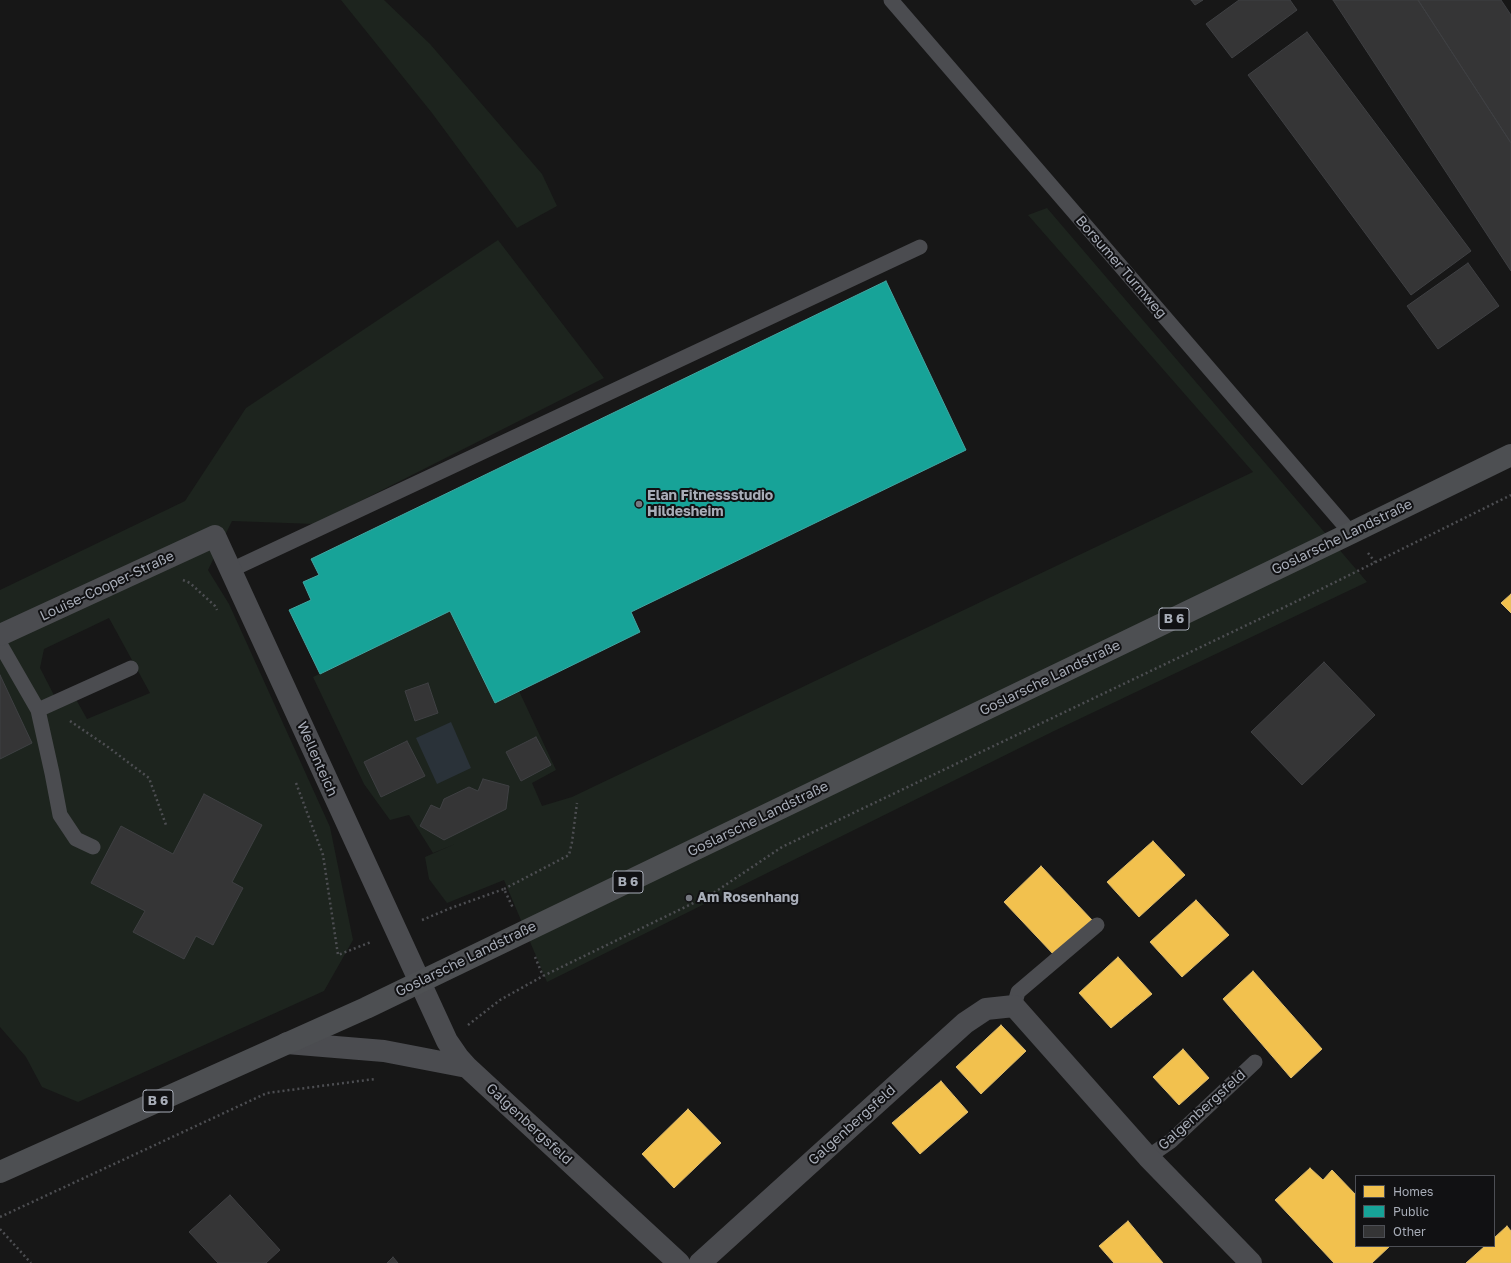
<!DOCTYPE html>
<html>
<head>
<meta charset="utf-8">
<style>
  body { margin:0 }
  #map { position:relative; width:1511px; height:1263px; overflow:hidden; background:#171717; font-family:"Golos Text",sans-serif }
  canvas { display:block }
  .legend { position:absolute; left:1355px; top:1175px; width:140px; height:72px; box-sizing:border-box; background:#111113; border:1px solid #4d4f55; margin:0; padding:5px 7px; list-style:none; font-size:12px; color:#a8adb8 }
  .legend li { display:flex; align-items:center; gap:8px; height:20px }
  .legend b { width:20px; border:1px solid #4d4f55 }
</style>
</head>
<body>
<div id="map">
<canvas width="1511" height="1263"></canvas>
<ul class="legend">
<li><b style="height:11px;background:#f2c14e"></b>Homes</li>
<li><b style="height:11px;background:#17a398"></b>Public</li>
<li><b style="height:11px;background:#353536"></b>Other</li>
</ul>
</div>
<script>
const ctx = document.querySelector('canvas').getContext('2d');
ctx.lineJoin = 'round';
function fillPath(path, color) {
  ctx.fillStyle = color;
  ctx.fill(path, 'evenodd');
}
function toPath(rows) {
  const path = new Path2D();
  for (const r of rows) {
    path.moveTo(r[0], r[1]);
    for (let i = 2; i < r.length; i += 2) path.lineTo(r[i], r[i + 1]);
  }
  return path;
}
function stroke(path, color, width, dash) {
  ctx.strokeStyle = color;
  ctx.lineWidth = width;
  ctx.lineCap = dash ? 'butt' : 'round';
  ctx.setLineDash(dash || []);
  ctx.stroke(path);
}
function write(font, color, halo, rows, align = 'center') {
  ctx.font = font + ' "Golos Text",sans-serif';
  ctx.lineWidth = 4;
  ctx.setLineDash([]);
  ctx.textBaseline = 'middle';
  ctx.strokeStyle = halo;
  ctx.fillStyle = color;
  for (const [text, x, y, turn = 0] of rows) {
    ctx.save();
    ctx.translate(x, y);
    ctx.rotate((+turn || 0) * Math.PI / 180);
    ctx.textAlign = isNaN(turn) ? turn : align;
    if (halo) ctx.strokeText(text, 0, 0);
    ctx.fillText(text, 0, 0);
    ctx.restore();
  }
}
fillPath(toPath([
  [341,0,384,0,430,44,542,174,557,206,517,228,432,113],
  [1047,208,1367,582,1054,731,547,982,504,880,447,903,429,879,425,857,455,844,433,853,409,815,390,820,364,784,313,677,450,611,519,691,556,770,532,783,542,806,572,797,1253,472,1028,215],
  [498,240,604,378,315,524,232,521,208,570,229,604,330,827,353,940,324,991,78,1102,42,1087,26,1057,0,1027,0,590,185,501,246,408],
  [109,618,150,693,87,719,73,694,57,701,40,668,44,649]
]), '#1d241e');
fillPath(toPath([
  [451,722,471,768,437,784,416,738]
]), '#2a3239');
const homes = toPath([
  [1511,594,1511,613,1501,603,1511,594],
  [1153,841,1185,875,1139,917,1107,882,1153,841],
  [1041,866,1092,920,1054,955,1004,902,1041,866],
  [1196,900,1229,935,1182,977,1150,942,1196,900],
  [1118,957,1152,994,1111,1028,1079,993,1118,957],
  [1253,971,1322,1049,1291,1078,1223,999,1253,971],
  [1001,1025,1026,1051,981,1094,956,1067,1001,1025],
  [1183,1049,1209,1078,1179,1105,1153,1077,1183,1049],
  [941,1081,968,1112,920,1154,892,1123,941,1081],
  [688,1109,721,1143,674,1188,642,1154,688,1109],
  [1310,1168,1323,1180,1332,1170,1356,1195,1356,1246,1390,1246,1372,1263,1334,1263,1275,1200,1310,1168],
  [1128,1221,1163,1263,1114,1263,1099,1246,1128,1221],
  [1507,1226,1511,1231,1511,1263,1466,1263,1485,1246,1494,1246,1494,1238,1507,1226]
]);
fillPath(homes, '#f2c14e');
stroke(homes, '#dcbb6e', 1);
const public = toPath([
  [886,281,966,450,631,612,640,632,495,703,450,611,320,674,289,610,311,600,303,582,319,575,311,559,886,281]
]);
fillPath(public, '#17a398');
stroke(public, '#42a6a2', 1);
const building = toPath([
  [1191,0,1203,0,1195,5,1191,0],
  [1239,0,1290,0,1297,10,1232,58,1206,24,1239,0],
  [1333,0,1418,0,1511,143,1511,271,1333,0],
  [1418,0,1501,0,1511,15,1511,143,1418,0],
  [1307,32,1471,251,1411,295,1248,75,1307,32],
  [1468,263,1499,306,1438,349,1407,306,1468,263],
  [1324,662,1375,715,1302,785,1251,732,1324,662],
  [0,675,32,743,0,759,0,675],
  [428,683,438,713,415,721,405,691,428,683],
  [536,737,551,765,521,781,506,752,536,737],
  [407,741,425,776,381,797,364,762,407,741],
  [483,779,509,786,506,809,444,840,420,826,431,805,440,809,444,799,469,787,478,791,483,779],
  [204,794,262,825,232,882,243,888,213,945,196,936,184,959,133,932,145,911,91,883,121,826,173,854,204,794],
  [230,1195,280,1250,266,1263,218,1263,189,1232,230,1195],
  [393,1257,398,1263,387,1263,393,1257]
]);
fillPath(building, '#353536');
stroke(building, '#3f4043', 1);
stroke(toPath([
  [1368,553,1375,562],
  [183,580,190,583,215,606,217,610],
  [70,721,108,747,149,778,166,825],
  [296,783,323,855,338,955,371,942],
  [504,889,569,855,572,842,577,803],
  [422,920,451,908,504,889,513,908],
  [535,957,543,976],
  [468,1025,500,1000,543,976,712,894,782,847,1291,604,1511,495],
  [0,1217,267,1093,375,1079],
  [0,1229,31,1263]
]), '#4d4e52', 2.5, [2, 3]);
stroke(toPath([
  [891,0,1351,533],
  [231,570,920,247],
  [0,644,38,710,52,773,60,815,76,839,93,847],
  [38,710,131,668],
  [1014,1006,1018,992,1097,925],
  [1148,1157,1171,1141,1255,1062]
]), '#4b4c50', 15);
stroke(toPath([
  [0,635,215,536,447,1041,458,1057,467,1067,679,1263],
  [287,1043,384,1051,467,1067],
  [700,1263,965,1023,986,1009,1014,1006,1148,1157,1251,1263]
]), '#4b4c50', 22);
stroke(toPath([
  [0,1172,366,1008,1351,533,1511,455]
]), '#4d4f52', 22);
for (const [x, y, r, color] of [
  [639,504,4,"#757880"],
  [689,898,4,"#757880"]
]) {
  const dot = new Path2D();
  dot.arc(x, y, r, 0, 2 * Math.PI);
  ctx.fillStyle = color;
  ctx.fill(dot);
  stroke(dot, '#111113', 1.5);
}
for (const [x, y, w] of [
  [1174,619,30],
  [628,882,30],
  [158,1101,30]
]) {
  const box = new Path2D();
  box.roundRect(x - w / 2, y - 11, w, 22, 3);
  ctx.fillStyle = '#111113';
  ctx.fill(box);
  stroke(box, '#a8adb8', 1);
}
write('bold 13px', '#a8adb8', null, [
  ["B 6",1174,619],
  ["B 6",628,882],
  ["B 6",158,1101]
]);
write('14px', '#a8adb8', '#111113', [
  ["Borsumer Turmweg",1121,267,49],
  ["Goslarsche Landstraße",1342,537,-26],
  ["Louise-Cooper-Straße",107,586,-25],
  ["Goslarsche Landstraße",1050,678,-26],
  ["Wellenteich",317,759,66],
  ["Goslarsche Landstraße",758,819,-26],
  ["Goslarsche Landstraße",466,959,-26],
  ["Galgenbergsfeld",1202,1110,-42],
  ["Galgenbergsfeld",529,1124,43],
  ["Galgenbergsfeld",852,1125,-42]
]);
write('bold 14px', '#a8adb8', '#111113', [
  ["Elan Fitnessstudio",647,496],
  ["Hildesheim",647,512],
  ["Am Rosenhang",697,898]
], 'left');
</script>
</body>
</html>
